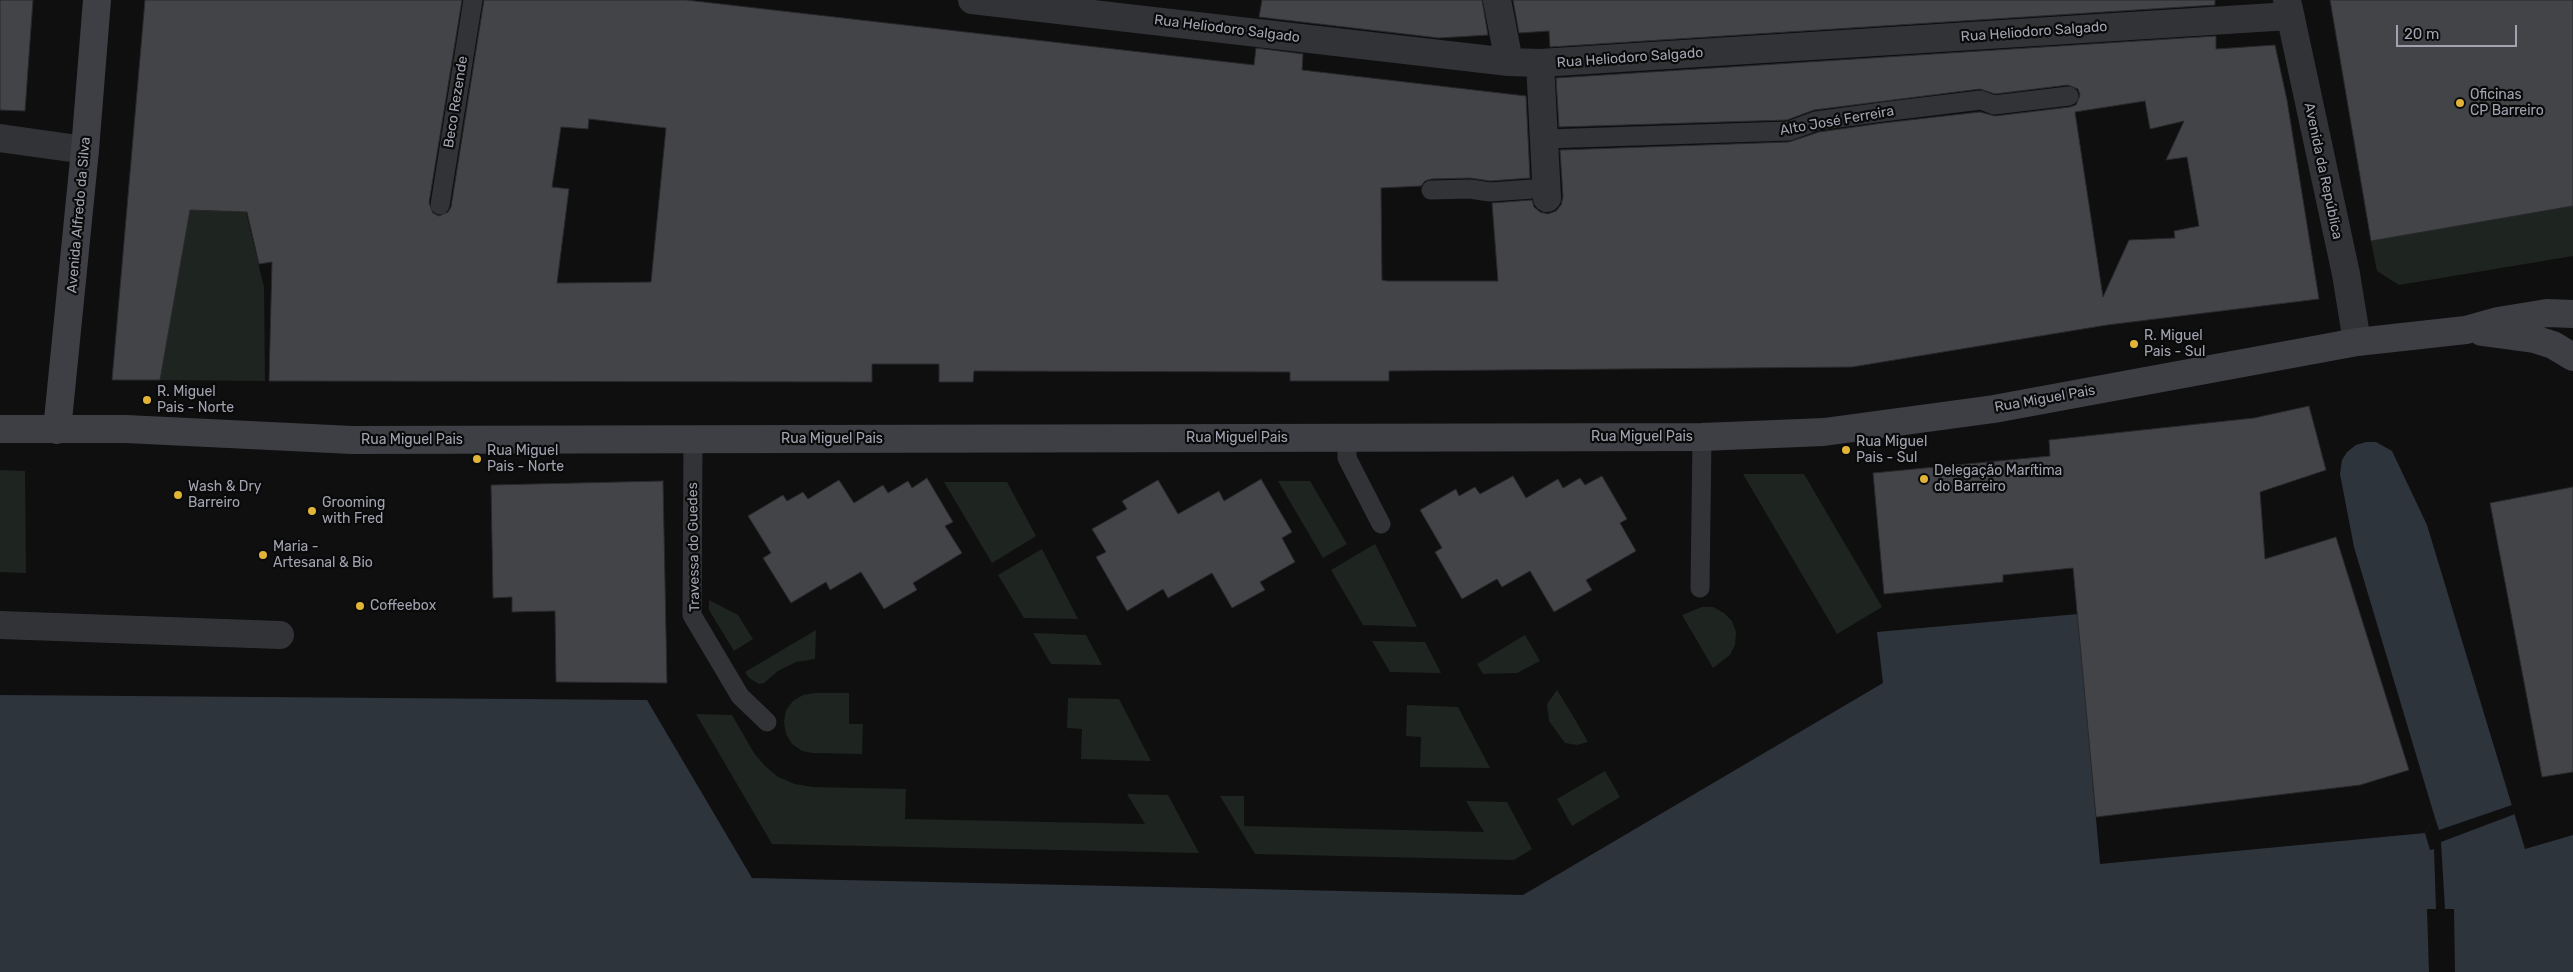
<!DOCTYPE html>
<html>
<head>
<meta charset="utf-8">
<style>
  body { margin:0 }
  #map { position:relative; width:2573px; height:972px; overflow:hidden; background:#0f0f10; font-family:Rubik,sans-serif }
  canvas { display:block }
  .scale { position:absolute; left:2396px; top:25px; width:121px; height:22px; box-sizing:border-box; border:2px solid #a1a4b0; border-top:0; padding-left:6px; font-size:15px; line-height:18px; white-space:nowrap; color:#a1a4b0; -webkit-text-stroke:4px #0a0a0b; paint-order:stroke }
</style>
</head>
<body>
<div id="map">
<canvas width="2573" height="972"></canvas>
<div class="scale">20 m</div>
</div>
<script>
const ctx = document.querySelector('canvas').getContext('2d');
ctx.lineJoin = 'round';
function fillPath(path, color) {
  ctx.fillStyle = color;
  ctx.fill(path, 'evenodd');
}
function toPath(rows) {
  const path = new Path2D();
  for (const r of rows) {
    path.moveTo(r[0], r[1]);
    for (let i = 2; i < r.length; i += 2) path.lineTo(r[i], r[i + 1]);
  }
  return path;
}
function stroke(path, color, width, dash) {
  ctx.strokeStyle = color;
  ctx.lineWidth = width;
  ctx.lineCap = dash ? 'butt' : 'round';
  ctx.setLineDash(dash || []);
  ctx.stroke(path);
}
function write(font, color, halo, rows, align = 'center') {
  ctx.font = font + ' Rubik,sans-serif';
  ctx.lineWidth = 4.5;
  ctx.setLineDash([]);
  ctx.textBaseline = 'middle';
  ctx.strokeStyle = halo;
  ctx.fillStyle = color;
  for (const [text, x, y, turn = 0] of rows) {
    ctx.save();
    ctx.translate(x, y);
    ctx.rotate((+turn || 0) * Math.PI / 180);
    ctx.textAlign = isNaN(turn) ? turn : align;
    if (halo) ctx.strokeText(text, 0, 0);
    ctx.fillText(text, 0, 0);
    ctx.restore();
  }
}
fillPath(toPath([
  [2573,206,2573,256,2399,285,2377,271,2371,241],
  [189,210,246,212,264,287,265,381,160,380],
  [0,470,25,471,26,573,0,572],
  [1743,474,1804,474,1882,607,1837,634],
  [1278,481,1310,481,1347,544,1323,558],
  [944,482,1007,482,1036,536,992,563],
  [1375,544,1417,627,1363,625,1331,570],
  [1042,549,1078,619,1024,618,998,575],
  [709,600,738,615,753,639,734,651,709,610],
  [1702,607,1713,607,1724,613,1732,621,1736,632,1735,645,1730,655,1713,668,1682,615],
  [816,630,815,659,796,662,778,671,764,683,759,684,749,678,745,672],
  [1033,633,1086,635,1102,665,1051,664],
  [1525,635,1540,661,1517,673,1483,674,1477,664],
  [1372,641,1425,642,1441,673,1390,672],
  [1557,690,1573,716,1588,742,1577,745,1565,743,1549,721,1547,704],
  [815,693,849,693,849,724,863,724,862,754,813,753,802,751,792,744,786,734,784,722,786,710,793,701,803,695],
  [1068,698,1119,699,1151,761,1081,759,1082,729,1067,728],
  [1407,705,1458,707,1490,768,1420,767,1421,737,1406,736],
  [696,714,732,715,754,753,765,766,778,777,795,784,812,787,906,789,905,819,1145,824,1127,794,1168,795,1199,853,772,844],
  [1605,771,1620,797,1572,826,1557,799],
  [1220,796,1244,796,1244,826,1484,832,1466,801,1507,802,1532,849,1514,860,1255,854]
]), '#1e241f');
fillPath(toPath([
  [2366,442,2376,442,2392,451,2427,525,2525,849,2573,835,2573,972,0,972,0,695,647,700,752,878,1523,895,1883,683,1877,632,2078,614,2100,864,2425,833,2435,818,2354,547,2340,474,2342,460,2347,452,2356,445]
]), '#2e343c');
fillPath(toPath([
  [2512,805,2515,814,2441,842,2445,909,2454,909,2455,972,2429,972,2427,909,2436,909,2434,849,2430,850,2425,833,2435,818,2439,830]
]), '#0f0f10');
const building = toPath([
  [0,0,33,0,25,111,0,110,0,0],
  [145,0,462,0,429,203,433,213,439,216,448,212,451,207,484,0,686,0,1254,65,1256,48,1303,54,1302,70,1526,96,1530,178,1490,181,1470,178,1431,179,1425,181,1421,186,1381,188,1382,280,1387,281,1498,281,1492,203,1532,200,1534,207,1540,212,1548,214,1556,211,1561,205,1563,197,1560,150,1789,142,1819,132,1883,123,1980,112,1995,116,2070,107,2076,105,2080,95,2078,89,2068,85,1995,94,1980,89,1814,110,1787,120,1559,127,1556,78,2216,36,2216,49,2275,45,2287,100,2319,299,2107,325,1852,367,1389,371,1389,381,1290,381,1290,372,974,371,973,382,939,382,939,364,872,364,872,382,269,381,272,262,259,264,247,212,190,210,160,380,112,380,145,0],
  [2145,101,2150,129,2184,121,2166,160,2187,157,2199,226,2174,231,2175,238,2129,240,2103,297,2075,112,2145,101],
  [589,119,666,128,651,282,557,283,569,189,552,187,561,127,588,129,589,119],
  [1262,0,1482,0,1488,35,1439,38,1259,17,1262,0],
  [1513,0,2215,0,2215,5,1550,47,1549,31,1519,33,1513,0],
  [2330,0,2573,0,2573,206,2371,241,2330,0],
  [2309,406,2326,470,2260,492,2265,559,2336,537,2409,770,2360,785,2096,817,2073,568,2003,575,2003,582,1884,594,1873,473,2050,456,2049,440,2254,418,2309,406],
  [1513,476,1526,498,1558,479,1563,488,1580,478,1585,485,1602,476,1627,519,1620,523,1636,551,1586,580,1592,590,1554,612,1530,571,1502,587,1497,579,1462,599,1435,552,1442,548,1420,510,1456,489,1459,496,1475,487,1480,494,1513,476],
  [927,478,953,522,945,526,962,553,913,583,917,590,884,609,861,572,830,590,826,582,791,603,763,558,771,553,748,516,783,495,787,501,803,492,808,499,839,480,854,503,883,485,888,493,908,481,912,488,927,478],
  [1261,479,1292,532,1282,538,1295,562,1260,582,1265,590,1232,608,1212,573,1168,598,1163,589,1127,611,1096,557,1106,552,1092,529,1127,509,1122,501,1158,480,1178,514,1219,491,1224,501,1261,479],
  [663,481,667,683,556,682,555,611,512,612,512,597,493,598,491,485,663,481],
  [2573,487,2573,772,2542,777,2490,503,2573,487]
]);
fillPath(building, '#434448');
stroke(building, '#29292c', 1);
stroke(toPath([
  [1544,139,1789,131,1816,121,1882,112,1981,100,1994,105,2069,96],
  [1431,190,1470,189,1490,192,1547,188],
  [440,205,473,0],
  [1347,438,1347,458,1381,524],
  [693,439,692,615,740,696,767,722],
  [1700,588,1702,437]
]), '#323337', 19);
stroke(toPath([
  [972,0,1509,62,1540,63,2290,16],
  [1497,0,1509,62],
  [2287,0,2346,274,2357,342],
  [1540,63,1547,198],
  [0,138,85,150],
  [0,625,280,635]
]), '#323337', 28);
stroke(toPath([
  [2482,332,2534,339,2553,345,2573,357],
  [0,429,126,429,352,440,1702,437,1824,432,1994,409,2357,342,2466,330,2498,321,2547,313,2573,314],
  [57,430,85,150,97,0]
]), '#3e3f44', 28);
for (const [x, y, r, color] of [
  [2460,103,5,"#e0b537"],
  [2134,344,5,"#e0b537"],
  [147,400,5,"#e0b537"],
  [1846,450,5,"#e0b537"],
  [477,459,5,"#e0b537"],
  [1924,479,5,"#e0b537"],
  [178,495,5,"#e0b537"],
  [312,511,5,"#e0b537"],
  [263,555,5,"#e0b537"],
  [360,606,5,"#e0b537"]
]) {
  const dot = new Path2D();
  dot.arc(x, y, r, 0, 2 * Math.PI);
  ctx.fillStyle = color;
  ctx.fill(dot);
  stroke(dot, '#0a0a0b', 2);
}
write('14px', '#a1a4b0', '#0a0a0b', [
  ["Rua Heliodoro Salgado",1227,29,7],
  ["Rua Heliodoro Salgado",2034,32,-4],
  ["Rua Heliodoro Salgado",1630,58,-4],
  ["Beco Rezende",456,102,-81],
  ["Alto José Ferreira",1837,121,-10],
  ["Avenida da República",2323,171,78],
  ["Avenida Alfredo da Silva",79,215,-85],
  ["Rua Miguel Pais",2045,399,-10],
  ["Rua Miguel Pais",1642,437],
  ["Rua Miguel Pais",1237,438],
  ["Rua Miguel Pais",832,439],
  ["Rua Miguel Pais",412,440],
  ["Travessa do Guedes",694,547,-91]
]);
write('14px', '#a1a4b0', '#0a0a0b', [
  ["Oficinas",2470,95],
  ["CP Barreiro",2470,111],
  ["R. Miguel",2144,336],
  ["Pais - Sul",2144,352],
  ["R. Miguel",157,392],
  ["Pais - Norte",157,408],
  ["Rua Miguel",1856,442],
  ["Pais - Sul",1856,458],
  ["Rua Miguel",487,451],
  ["Pais - Norte",487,467],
  ["Delegação Marítima",1934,471],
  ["do Barreiro",1934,487],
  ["Wash & Dry",188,487],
  ["Barreiro",188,503],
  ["Grooming",322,503],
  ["with Fred",322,519],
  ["Maria -",273,547],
  ["Artesanal & Bio",273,563],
  ["Coffeebox",370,606]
], 'left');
</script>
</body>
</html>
